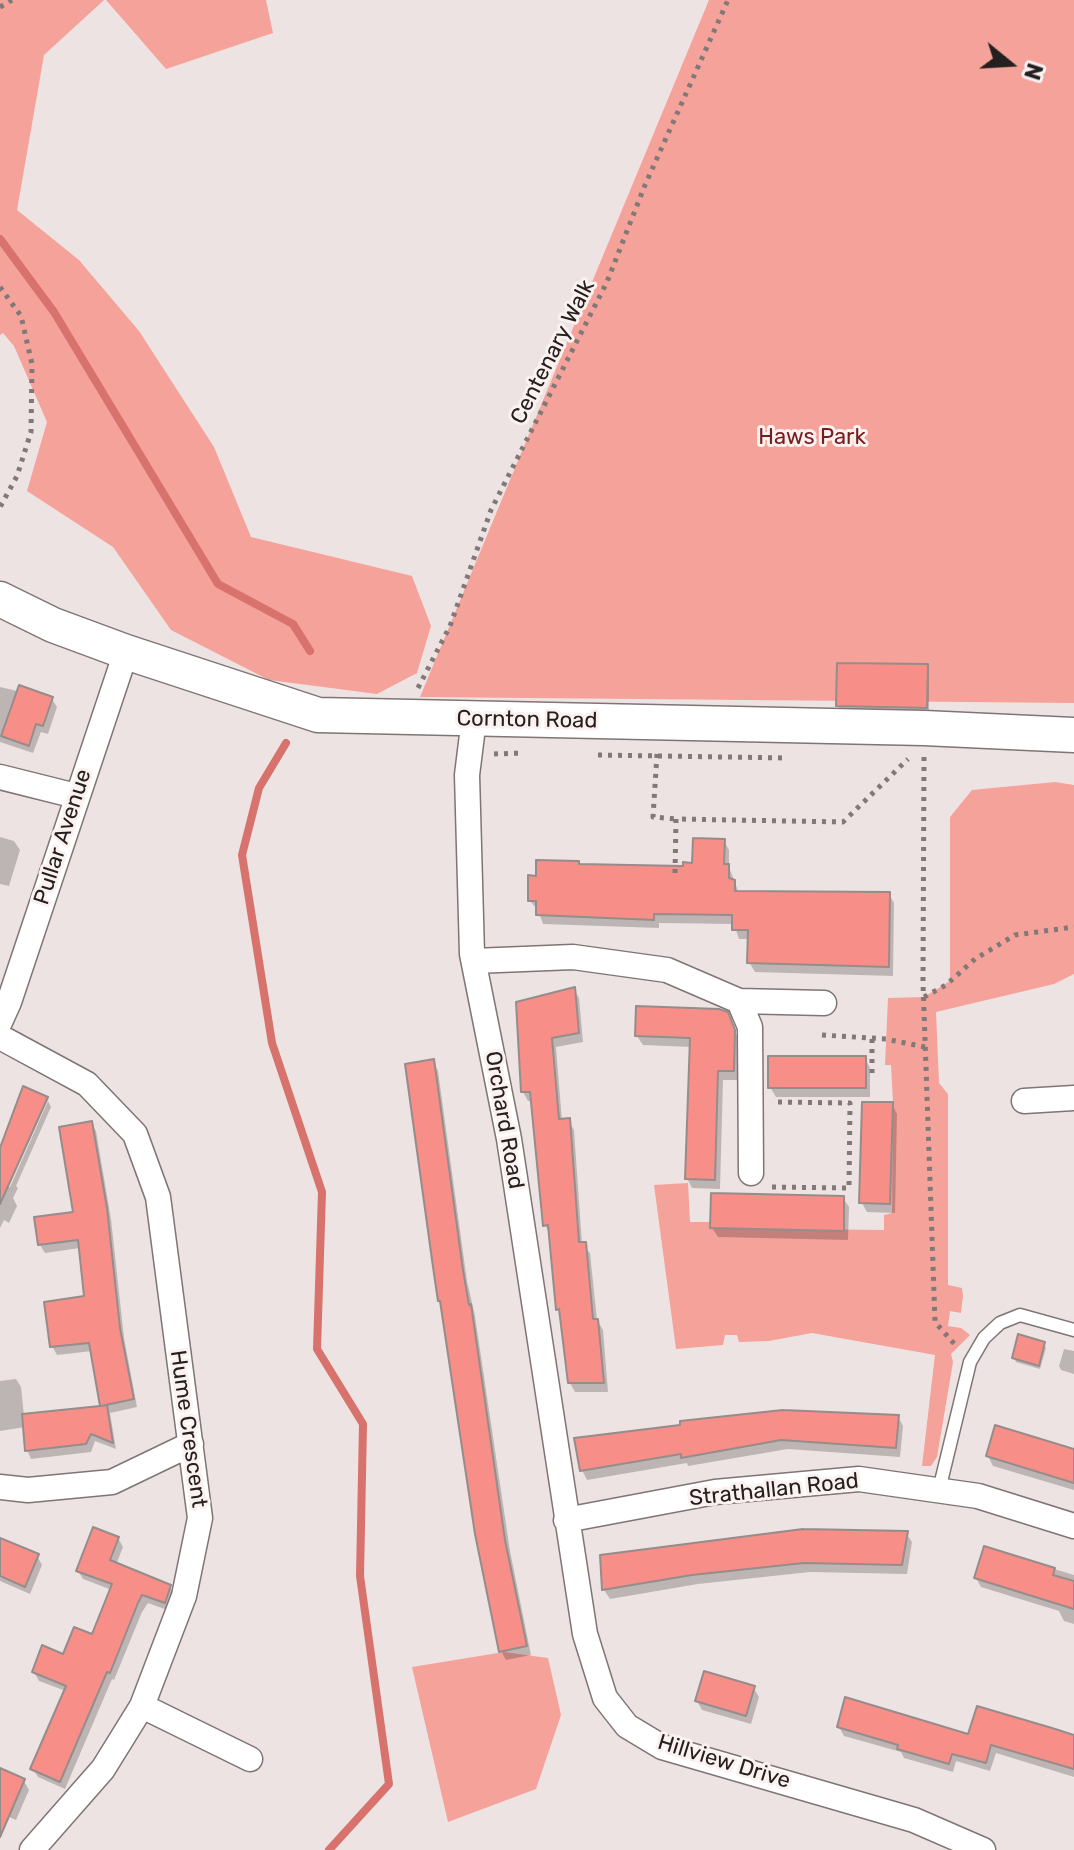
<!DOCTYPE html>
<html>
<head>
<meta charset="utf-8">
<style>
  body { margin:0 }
  #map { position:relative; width:1074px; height:1850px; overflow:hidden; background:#ede3e2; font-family:Rubik,sans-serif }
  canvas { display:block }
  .north { position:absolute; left:970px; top:24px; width:80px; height:80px; -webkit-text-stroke:6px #fbf1ef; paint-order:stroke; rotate:108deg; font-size:22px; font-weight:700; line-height:32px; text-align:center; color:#242020 }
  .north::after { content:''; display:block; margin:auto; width:28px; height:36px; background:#242020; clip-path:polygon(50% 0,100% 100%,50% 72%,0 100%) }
</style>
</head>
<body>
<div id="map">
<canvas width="1074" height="1850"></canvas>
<div class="north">N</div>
</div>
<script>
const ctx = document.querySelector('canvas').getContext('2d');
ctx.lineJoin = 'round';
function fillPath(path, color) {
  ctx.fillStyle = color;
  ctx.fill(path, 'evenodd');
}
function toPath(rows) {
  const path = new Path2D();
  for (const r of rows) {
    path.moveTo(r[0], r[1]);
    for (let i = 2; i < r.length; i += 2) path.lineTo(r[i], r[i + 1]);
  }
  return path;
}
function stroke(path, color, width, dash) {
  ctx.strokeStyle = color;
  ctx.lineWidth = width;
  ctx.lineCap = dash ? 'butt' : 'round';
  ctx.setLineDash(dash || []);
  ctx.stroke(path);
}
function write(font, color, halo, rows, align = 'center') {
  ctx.font = font + ' Rubik,sans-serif';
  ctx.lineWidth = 6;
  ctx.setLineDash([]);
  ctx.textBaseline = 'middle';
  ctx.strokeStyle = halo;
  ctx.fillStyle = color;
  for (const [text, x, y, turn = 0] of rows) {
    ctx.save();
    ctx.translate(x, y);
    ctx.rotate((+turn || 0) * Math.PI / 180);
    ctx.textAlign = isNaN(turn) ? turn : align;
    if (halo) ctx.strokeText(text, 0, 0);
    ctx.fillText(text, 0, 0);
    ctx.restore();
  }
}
fillPath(toPath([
  [0,0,104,0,44,55,17,210,79,260,139,331,214,447,251,537,412,576,431,626,417,673,377,694,269,680,171,630,113,547,27,491,47,422,14,346,3,333,0,335],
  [106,0,266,0,273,33,166,69],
  [709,0,1074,0,1074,703,420,697],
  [1055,782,1074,785,1074,974,1054,984,936,1012,939,1083,948,1094,948,1285,962,1288,963,1296,961,1313,950,1311,948,1326,961,1328,970,1335,951,1354,953,1362,937,1457,931,1466,922,1466,935,1355,812,1333,769,1341,739,1342,737,1335,725,1335,723,1345,676,1349,654,1185,688,1183,690,1222,710,1222,711,1228,884,1230,884,1215,892,1213,893,1102,891,1065,885,1065,888,998,924,997,950,981,950,817,972,790],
  [504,1652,548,1658,561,1715,536,1789,448,1822,412,1667]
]), '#f5a29b');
fillPath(toPath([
  [927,666,929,670,929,712,841,710,838,706],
  [0,687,52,699,57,707,48,734,41,732,33,753,0,742],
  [0,837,14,841,20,850,9,886,0,884],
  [724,841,729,850,729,867,739,893,889,894,894,903,893,976,755,972,749,962,750,939,739,939,734,924,659,923,659,928,543,924,538,910,530,901,580,866,685,868,694,865],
  [574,989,579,998,583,1042,556,1047,562,1121,568,1120,574,1130,582,1244,590,1253,597,1320,603,1330,608,1392,575,1392,570,1383,562,1315,558,1309,551,1236,545,1225,533,1101,528,1101,523,1092],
  [732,1024,739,1041,738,1080,723,1080,720,1189,692,1188,687,1178,691,1047,643,1045,637,1036],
  [865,1058,870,1068,870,1097,776,1097,770,1087],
  [433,1062,438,1071,467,1281,475,1316,510,1551,531,1655,506,1660,501,1651],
  [24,1089,48,1101,44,1101,6,1186,10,1187,48,1101,51,1107,16,1186,18,1188,13,1198,17,1206,9,1223,4,1220,0,1228,0,1153],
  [892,1104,897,1114,895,1213,867,1212,862,1203],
  [91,1123,96,1131,111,1219,124,1338,137,1407,110,1413,116,1449,95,1441,91,1452,31,1459,27,1450,25,1427,0,1431,0,1381,16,1379,21,1387,24,1416,102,1408,92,1351,57,1355,52,1346,86,1297,80,1248,45,1253,40,1245,75,1214],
  [843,1198,849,1207,848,1240,718,1237,712,1228],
  [1044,1344,1046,1348,1040,1369,1016,1362,1014,1358],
  [1064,1349,1074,1351,1074,1374,1061,1370,1059,1366],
  [898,1417,903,1426,900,1457,788,1449,688,1466,687,1463,587,1480,582,1470],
  [1074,1451,1074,1490,993,1466,988,1456],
  [906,1533,912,1542,907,1574,810,1572,698,1584,610,1599,604,1590,602,1557],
  [118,1538,123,1547,116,1565,170,1587,175,1596,170,1611,148,1603,142,1612,114,1680,112,1679,65,1789,38,1777,33,1769,66,1691,39,1681,34,1672,64,1657,93,1637,112,1590,83,1579,78,1571],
  [0,1540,37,1556,42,1565,30,1594,0,1581],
  [985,1548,1074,1575,1074,1624,1064,1621,1059,1611,981,1587,976,1578],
  [753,1687,759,1697,751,1724,702,1710,697,1701],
  [839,1727,970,1736,1074,1737,1074,1777,996,1753,990,1771,956,1761,953,1772,904,1758,901,1752,844,1736],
  [0,1770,24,1781,29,1790,16,1820,0,1813]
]), '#0003');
stroke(toPath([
  [0,239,54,312,218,584,293,624,310,651],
  [286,743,259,788,242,855,272,1043,322,1192,317,1349,363,1424,360,1576,389,1784,329,1850]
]), '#d7726c', 8);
const building = toPath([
  [837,663,928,664,927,708,836,706,837,663],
  [19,685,53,697,43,726,36,724,29,746,1,736,19,685],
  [693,838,725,839,724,864,729,864,729,878,735,880,735,891,890,892,889,967,747,963,748,930,732,930,732,915,654,914,654,920,536,915,536,901,528,901,528,875,536,876,536,860,579,861,579,864,683,866,683,862,692,863,693,838],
  [575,987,579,1033,552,1038,559,1119,570,1118,579,1242,586,1242,593,1319,598,1319,604,1383,568,1383,559,1309,556,1310,548,1225,543,1226,530,1092,521,1092,516,1002,575,987],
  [636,1006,719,1009,728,1012,735,1030,734,1071,718,1071,715,1180,685,1179,690,1038,635,1036,636,1006],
  [768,1056,866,1056,866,1088,768,1088,768,1056],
  [434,1059,463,1270,469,1305,471,1304,505,1540,527,1646,499,1652,475,1534,440,1301,438,1301,433,1267,405,1064,434,1059],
  [23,1086,48,1097,0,1204,0,1148,23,1086],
  [862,1102,893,1102,890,1204,859,1203,862,1102],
  [92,1121,107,1208,120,1328,134,1399,101,1406,107,1405,113,1443,91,1434,86,1444,25,1451,22,1414,100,1406,89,1343,50,1347,44,1302,84,1296,78,1240,38,1245,34,1217,73,1212,59,1127,92,1121],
  [711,1193,844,1196,844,1231,710,1228,711,1193],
  [1018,1334,1045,1342,1039,1366,1012,1358,1018,1334],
  [783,1410,899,1415,896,1448,781,1440,681,1458,681,1454,580,1471,574,1438,680,1425,680,1421,783,1410],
  [995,1425,1074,1449,1074,1483,986,1456,995,1425],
  [93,1527,119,1537,110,1560,171,1585,165,1603,142,1595,138,1603,110,1673,107,1672,60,1782,30,1769,66,1686,32,1672,42,1645,63,1654,74,1627,92,1634,112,1584,76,1571,93,1527],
  [803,1529,908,1531,902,1565,804,1563,692,1575,602,1590,600,1555,803,1529],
  [0,1538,39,1554,25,1587,0,1576,0,1538],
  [984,1546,1055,1568,1053,1575,1074,1581,1074,1609,974,1578,984,1546],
  [704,1671,755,1686,746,1716,695,1701,704,1671],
  [845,1697,968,1734,977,1706,1052,1728,1074,1735,1074,1769,991,1745,986,1763,952,1754,949,1764,897,1749,898,1745,837,1727,845,1697],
  [0,1768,25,1779,0,1837,0,1768]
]);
fillPath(building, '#f78f88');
stroke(building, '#958c8b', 2);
const lane = toPath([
  [939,1490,970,1362,984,1338,1000,1323,1020,1315,1074,1330]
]);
const street = toPath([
  [474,719,467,775,472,954,509,1139,585,1634,605,1698,627,1726,662,1747,914,1820,983,1850],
  [0,777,76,796],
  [474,961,573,957,667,970,739,1001,750,1027,751,1173],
  [739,1001,824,1003],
  [0,1022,9,1002,126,652],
  [0,1037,87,1084,135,1134,158,1197,200,1518,184,1596,142,1706,103,1769,32,1850],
  [1024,1101,1074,1098],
  [0,1487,28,1490,112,1482,191,1444],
  [566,1520,715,1492,859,1479,978,1496,1074,1526],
  [142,1706,250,1759]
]);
const secondary = toPath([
  [0,599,53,625,126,652,318,715,924,728,1074,735]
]);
stroke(lane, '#7e7574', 15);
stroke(street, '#7e7574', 27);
stroke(secondary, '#7e7574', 37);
stroke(toPath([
  [0,7,12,0],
  [0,287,21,316,32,364,31,432,17,476,0,507],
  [418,688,450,626,491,510,607,282,645,185,728,0],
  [494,754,524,753],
  [657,754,653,817,676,819],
  [598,755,788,758],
  [924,757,923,983,935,1322,957,1347],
  [675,873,676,819,843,822,908,759],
  [924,997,946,985,975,959,1015,935,1074,927],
  [822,1035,886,1039,925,1047],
  [872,1039,872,1074],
  [772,1187,849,1188,850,1103,774,1102]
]), '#807978', 5, [4, 6]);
stroke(lane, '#fff', 12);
stroke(street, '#fff', 24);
stroke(secondary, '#fff', 34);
write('22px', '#242020', '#fbf1ef', [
  ["Centenary Walk",553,352,-63],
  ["Cornton Road",527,720,1],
  ["Pullar Avenue",63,837,-72],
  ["Orchard Road",504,1120,80],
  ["Hume Crescent",188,1429,82],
  ["Strathallan Road",774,1490,-6],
  ["Hillview Drive",724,1762,17]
]);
write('22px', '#781d1e', '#fbf1ef', [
  ["Haws Park",812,438]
]);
</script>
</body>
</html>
